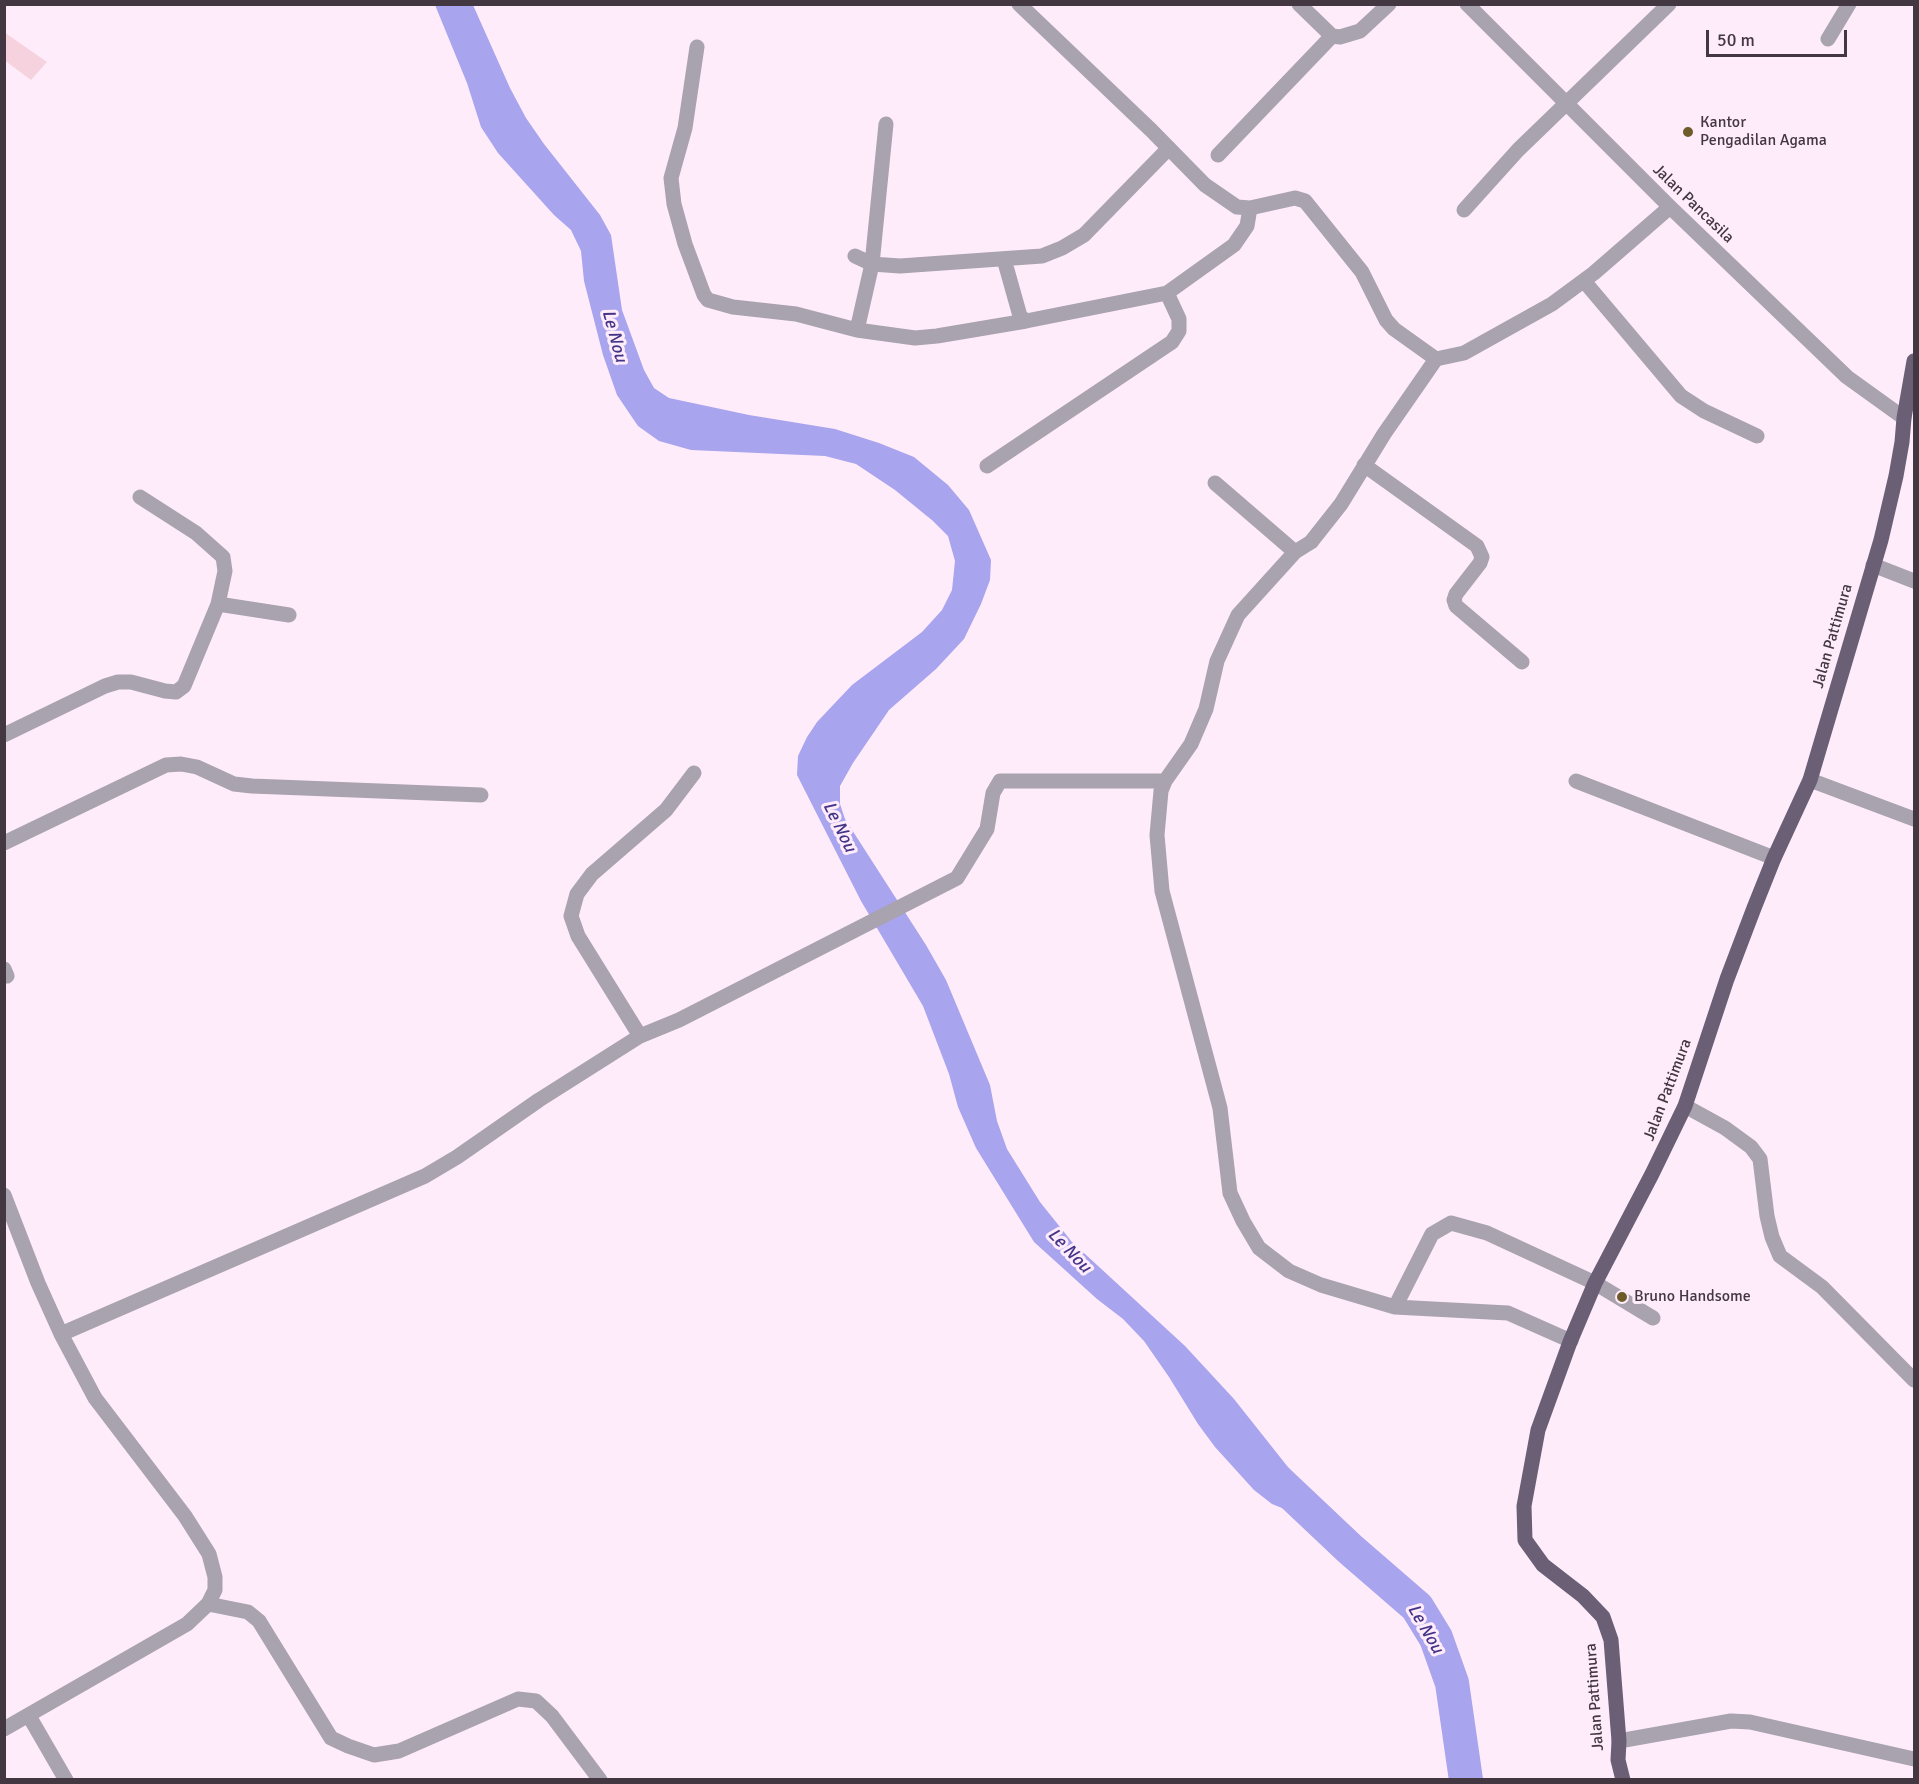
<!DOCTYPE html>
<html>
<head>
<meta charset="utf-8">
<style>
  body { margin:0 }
  #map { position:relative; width:1919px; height:1784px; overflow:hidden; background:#ffecfb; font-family:Signika,sans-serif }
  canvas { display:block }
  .frame { position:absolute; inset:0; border:6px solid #433841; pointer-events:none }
  .scale { position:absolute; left:1706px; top:30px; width:141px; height:27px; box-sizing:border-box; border:3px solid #433841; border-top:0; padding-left:8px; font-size:18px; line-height:21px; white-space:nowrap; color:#433841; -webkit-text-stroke:4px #ffecfb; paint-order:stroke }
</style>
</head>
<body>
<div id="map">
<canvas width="1919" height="1784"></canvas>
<div class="frame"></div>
<div class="scale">50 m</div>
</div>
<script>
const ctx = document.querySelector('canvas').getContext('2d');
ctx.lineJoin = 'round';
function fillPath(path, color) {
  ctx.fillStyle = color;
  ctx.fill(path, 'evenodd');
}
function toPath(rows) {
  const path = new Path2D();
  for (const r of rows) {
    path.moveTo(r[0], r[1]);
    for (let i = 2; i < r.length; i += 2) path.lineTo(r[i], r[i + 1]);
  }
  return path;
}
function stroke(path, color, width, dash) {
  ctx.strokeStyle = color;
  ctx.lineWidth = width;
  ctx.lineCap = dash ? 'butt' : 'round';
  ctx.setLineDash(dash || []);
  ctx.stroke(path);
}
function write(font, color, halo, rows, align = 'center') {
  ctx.font = font + ' Signika,sans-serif';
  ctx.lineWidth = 6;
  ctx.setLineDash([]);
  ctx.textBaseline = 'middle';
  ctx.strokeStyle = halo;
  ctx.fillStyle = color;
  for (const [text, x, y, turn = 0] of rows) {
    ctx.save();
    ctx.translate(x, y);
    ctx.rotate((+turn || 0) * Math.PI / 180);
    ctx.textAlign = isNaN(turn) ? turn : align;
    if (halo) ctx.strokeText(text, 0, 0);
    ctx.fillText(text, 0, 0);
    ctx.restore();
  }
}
fillPath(toPath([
  [435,5,473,5,510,88,526,118,544,144,600,215,611,235,622,310,644,370,654,388,669,398,749,415,835,429,879,443,914,457,948,485,969,510,991,560,990,580,981,604,964,639,936,669,889,710,853,763,840,786,840,804,845,819,926,945,946,980,990,1085,997,1121,1007,1149,1040,1202,1072,1242,1185,1346,1234,1399,1299,1481,1310,1501,1312,1514,1292,1512,1272,1504,1254,1490,1215,1447,1198,1424,1169,1377,1144,1341,1123,1319,1097,1299,1034,1242,976,1148,958,1107,949,1074,923,1006,861,901,797,775,798,756,807,737,817,722,852,685,922,632,942,610,952,590,955,561,948,536,933,521,895,490,856,464,825,456,691,450,659,441,638,426,617,395,603,355,584,281,581,251,571,230,554,215,498,153,481,127,467,83]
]), '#a8a4ed');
stroke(toPath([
  [1278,1481,1350,1549,1417,1607,1436,1638,1452,1683,1466,1780]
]), '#a8a4ed', 34);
fillPath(toPath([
  [4,32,47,62,31,80,4,60]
]), '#f5d2de');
stroke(toPath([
  [1019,4,1151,130,1205,185,1237,207,1250,208,1295,198,1305,201,1362,272,1386,320,1394,329,1436,359],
  [1299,4,1332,36,1340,37,1360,31,1389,4],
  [1467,4,1670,207,1847,377,1904,418],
  [1828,39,1849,4],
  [697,47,685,128,671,178,674,204,685,244,704,295,708,300,733,307,796,314,857,330,915,338,937,336,1026,321],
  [1218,155,1332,36],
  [1464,210,1518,150,1669,4],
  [855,256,872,264,900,266,1042,256,1062,248,1084,235,1169,148],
  [1004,259,1020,316,1026,321,1167,293],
  [1584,281,1681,396,1704,411,1757,436],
  [857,330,872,264,886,124],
  [1364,465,1477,546,1482,557,1480,563,1456,594,1454,600,1456,606,1522,662],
  [987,466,1172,342,1179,331,1179,319,1167,293,1234,245,1247,226,1250,208],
  [1215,483,1295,552],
  [1873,565,1914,581],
  [218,604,289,615],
  [4,735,105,686,118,682,131,682,165,691,176,692,184,686,218,604,225,571,223,557,196,533,140,497],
  [1810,780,1914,819],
  [1576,781,1774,858],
  [4,843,166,765,181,764,197,767,234,784,252,786,481,795],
  [4,969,7,976],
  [640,1036,578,936,571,916,577,894,592,874,666,810,694,773],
  [1685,1106,1725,1128,1751,1147,1760,1159,1767,1216,1772,1237,1780,1256,1822,1287,1914,1380],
  [4,1195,38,1283,61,1334,95,1398,185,1516,209,1554,215,1577,215,1590,208,1604,187,1624,4,1729],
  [1395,1307,1432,1234,1451,1223,1487,1233,1595,1283,1653,1318],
  [61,1334,425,1176,457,1157,539,1100,640,1036,679,1020,957,878,987,829,993,793,1000,781,1165,781],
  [1571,1341,1508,1313,1395,1307,1321,1285,1289,1271,1259,1248,1243,1221,1230,1193,1220,1108,1162,891,1157,835,1161,791,1165,781,1191,744,1206,709,1217,661,1238,615,1295,552,1311,542,1341,504,1384,434,1436,359,1464,353,1552,304,1594,273,1670,207],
  [208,1604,248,1612,259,1621,331,1738,348,1746,374,1755,399,1751,518,1699,536,1701,552,1716,600,1780],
  [29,1716,66,1780],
  [1619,1741,1731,1721,1750,1722,1914,1759]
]), '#a9a2af', 15);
stroke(toPath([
  [1623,1780,1618,1760,1619,1741,1611,1640,1603,1617,1583,1596,1543,1565,1525,1540,1524,1506,1538,1430,1570,1342,1595,1283,1652,1174,1685,1106,1727,979,1754,908,1774,858,1810,780,1881,540,1896,476,1902,442,1904,418,1914,361]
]), '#6b5f76', 15);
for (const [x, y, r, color] of [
  [1688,132,6,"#6d5b29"],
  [1622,1297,6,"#6d5b29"]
]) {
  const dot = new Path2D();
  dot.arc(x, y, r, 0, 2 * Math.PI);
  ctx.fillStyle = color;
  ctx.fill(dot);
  stroke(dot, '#ffecfb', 2);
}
write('16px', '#433841', '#ffecfb', [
  ["Kantor",1700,123],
  ["Pengadilan Agama",1700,141],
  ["Bruno Handsome",1634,1297]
], 'left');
write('16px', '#433841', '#ffecfb', [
  ["Jalan Pancasila",1693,204,44],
  ["Jalan Pattimura",1833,636,-74],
  ["Jalan Pattimura",1668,1090,-69],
  ["Jalan Pattimura",1595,1697,-94]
]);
write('italic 18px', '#433588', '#ffecfb', [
  ["Le Nou",614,336,75],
  ["Le Nou",839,827,64],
  ["Le Nou",1069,1251,46],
  ["Le Nou",1425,1629,60]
]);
</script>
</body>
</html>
